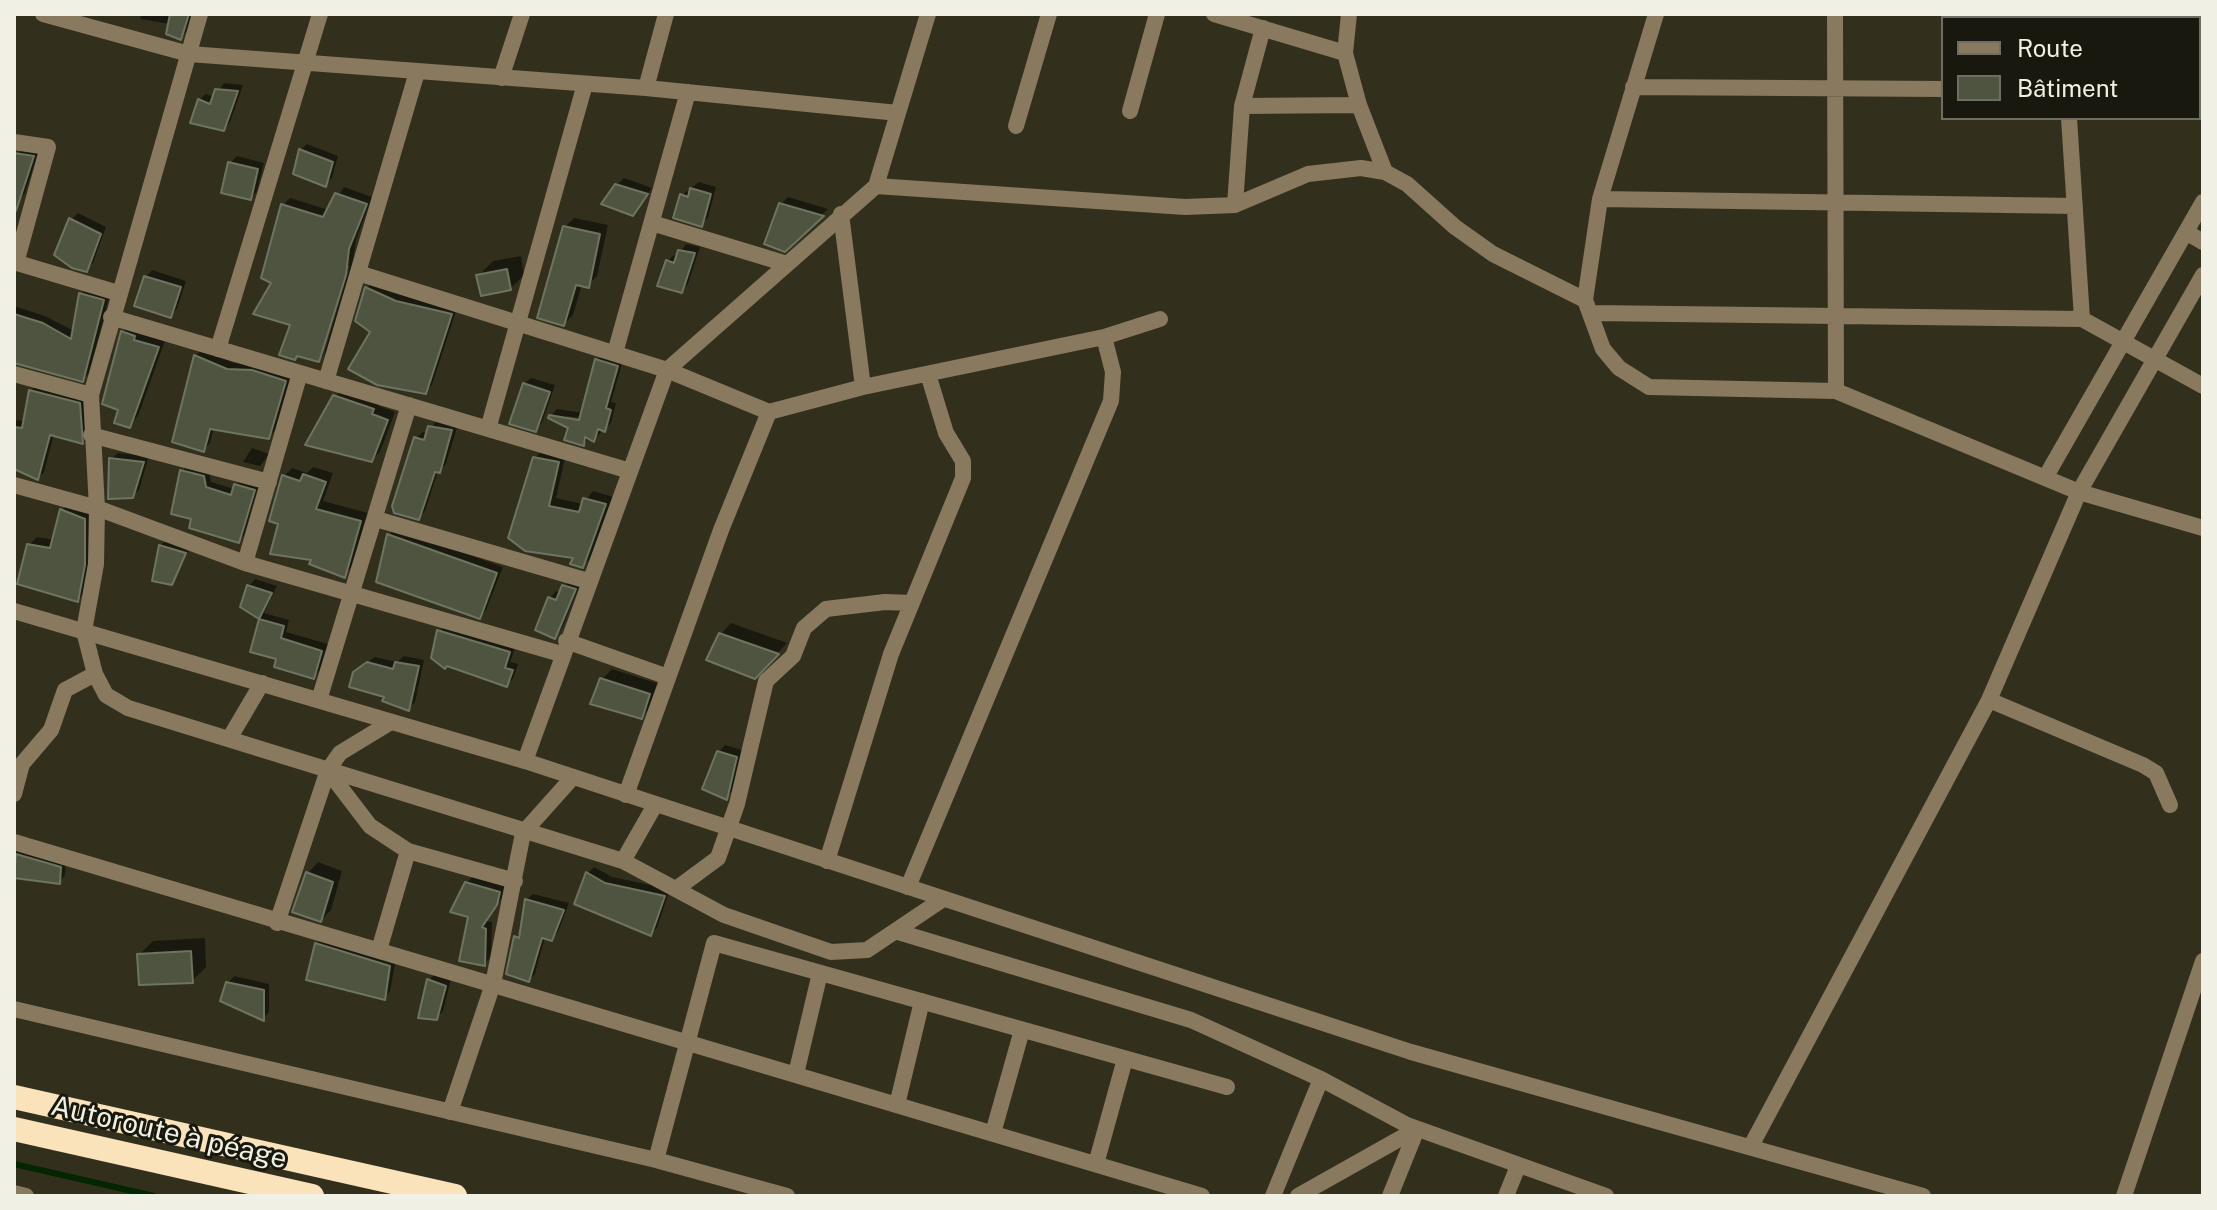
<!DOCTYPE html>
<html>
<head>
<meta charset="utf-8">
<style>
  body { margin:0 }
  #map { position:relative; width:2217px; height:1210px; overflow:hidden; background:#32301d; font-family:"Public Sans",sans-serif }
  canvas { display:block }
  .frame { position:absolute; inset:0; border:16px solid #f1f0e4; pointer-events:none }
  .legend { position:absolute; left:1941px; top:16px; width:260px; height:104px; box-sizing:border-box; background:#19180f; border:2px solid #6f6e64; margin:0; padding:10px 14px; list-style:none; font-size:24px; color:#f1f0e4 }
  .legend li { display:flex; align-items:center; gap:16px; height:40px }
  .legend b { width:40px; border:2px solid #6f6e64 }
</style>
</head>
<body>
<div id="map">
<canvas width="2217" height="1210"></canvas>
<div class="frame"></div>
<ul class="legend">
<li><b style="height:10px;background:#89795e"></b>Route</li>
<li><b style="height:22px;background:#4e5440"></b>Bâtiment</li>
</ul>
</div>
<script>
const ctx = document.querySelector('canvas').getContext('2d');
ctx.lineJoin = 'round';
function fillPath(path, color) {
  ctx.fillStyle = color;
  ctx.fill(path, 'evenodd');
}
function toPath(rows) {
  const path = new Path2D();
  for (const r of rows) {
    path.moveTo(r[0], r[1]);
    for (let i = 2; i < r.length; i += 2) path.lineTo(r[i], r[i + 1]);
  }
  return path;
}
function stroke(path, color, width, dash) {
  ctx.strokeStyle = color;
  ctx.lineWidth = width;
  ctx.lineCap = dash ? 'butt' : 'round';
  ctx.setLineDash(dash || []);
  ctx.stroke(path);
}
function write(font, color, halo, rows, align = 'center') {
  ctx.font = font + ' "Public Sans",sans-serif';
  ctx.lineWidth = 6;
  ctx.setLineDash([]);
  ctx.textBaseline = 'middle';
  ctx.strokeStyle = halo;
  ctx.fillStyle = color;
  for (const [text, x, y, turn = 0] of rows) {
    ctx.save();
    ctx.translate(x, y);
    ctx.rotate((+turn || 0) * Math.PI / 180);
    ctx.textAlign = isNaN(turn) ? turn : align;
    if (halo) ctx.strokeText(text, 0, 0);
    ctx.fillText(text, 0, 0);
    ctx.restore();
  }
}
fillPath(toPath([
  [142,14,192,14,187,31,181,37,170,24,140,19],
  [224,83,243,85,230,122,224,129,199,100,206,94,214,97],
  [307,144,338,156,332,178,325,184,300,150],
  [22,147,39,150,25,193,19,200,14,199,14,161],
  [237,156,264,163,257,191,251,198,230,163],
  [624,178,652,188,639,207,617,185],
  [699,182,716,187,708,218,701,224,682,195],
  [344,187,372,197,356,240,352,266,326,352,319,359,293,323,274,282,283,205,290,198,329,210],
  [347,265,350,266,324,354,320,354],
  [788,197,828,209,784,249,781,204],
  [78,213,106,227,93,263,86,270,71,220],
  [574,218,608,225,597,276,588,285,582,284,573,315,564,324,565,227],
  [686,244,700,247,688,284,681,291,667,261,674,255,678,256],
  [521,256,524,275,510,289,479,275,493,261],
  [152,270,186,281,177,309,170,316,146,277],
  [373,281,457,308,432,385,425,392,372,331,358,320,367,288],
  [88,287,110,294,89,373,83,379,14,361,14,306,45,316,74,331,81,294],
  [131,323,166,338,138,416,129,425,120,409,122,332],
  [202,350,234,363,260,365,292,374,275,430,269,437,214,428,210,443,204,450,195,356],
  [604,354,623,360,611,402,616,403,611,423,594,439,590,437,584,444,570,427,550,417,557,409,583,413,597,360],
  [566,416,589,419,571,421],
  [531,378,555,385,542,423,535,429,524,384],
  [37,384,86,397,88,435,82,441,54,434,44,472,38,478,14,467,14,420,26,421,31,390],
  [343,388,381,400,379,406,395,412,380,452,371,460,335,397],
  [437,420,458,424,446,464,438,471,425,511,418,518,416,438,423,432,428,433],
  [252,448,269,454,260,466,243,462],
  [543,450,566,454,556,498,583,504,593,491,613,497,591,558,583,566,575,557,526,549,535,458],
  [118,453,149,456,139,490,132,496,111,459],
  [188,465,209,471,211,482,234,489,241,479,259,484,244,535,238,541,193,518,182,471],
  [313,467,333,473,323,501,368,513,352,567,344,575,314,559,281,523,284,476,292,468,307,473],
  [70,502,93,511,86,592,77,600,29,545,37,537,55,540,62,510],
  [395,528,503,567,486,610,479,617,445,607,389,535],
  [167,539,191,546,171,582,160,546],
  [255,579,277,586,264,613,289,620,286,632,328,644,320,670,313,677,278,658,252,651,261,618,242,606,249,586],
  [570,579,581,582,561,630,555,636,550,598,556,591,561,593],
  [731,623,787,643,755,677,721,634],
  [446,624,516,646,510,662,518,664,513,679,507,685,439,631],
  [404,656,424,660,415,702,409,708,386,696,362,666,375,657,397,662],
  [612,669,659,684,651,707,641,717,602,679],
  [725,745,742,750,733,791,726,797,719,752],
  [14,845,66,861,65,875,59,882,14,875],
  [318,862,342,871,331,910,321,920,308,873],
  [594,867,612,877,670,889,657,928,650,934,588,873],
  [473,876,506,885,503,896,486,921,492,922,491,957,485,963,470,915,466,883],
  [533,894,569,903,558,932,551,939,545,937,535,974,529,980,516,937,522,931,526,900],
  [205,938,206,967,192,981,139,955,153,941],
  [323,938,396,959,390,991,384,998,316,944],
  [435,974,451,979,443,1011,437,1018,429,980],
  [234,976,269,984,269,1012,263,1019,228,983]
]), '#0007');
stroke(toPath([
  [14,1164,154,1196]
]), '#032500', 6);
const building = toPath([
  [170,14,189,14,181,40,166,34,170,14],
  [215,89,238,91,224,131,190,123,198,99,210,104,215,89],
  [299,149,333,162,326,187,293,174,299,149],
  [14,153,34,156,16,211,14,211,14,153],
  [228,162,258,169,251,200,221,193,228,162],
  [615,184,648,194,633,216,601,204,615,184],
  [690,188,711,194,702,227,673,218,680,194,688,197,690,188],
  [335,193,367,204,349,249,346,275,319,362,297,356,295,360,279,355,290,325,253,314,271,283,261,278,281,204,323,217,335,193],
  [779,203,824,216,785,252,764,244,779,203],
  [69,218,101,234,87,272,72,268,54,255,69,218],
  [563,226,600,234,589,288,576,285,564,326,537,318,563,226],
  [678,250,695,253,682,293,657,286,666,260,674,263,678,250],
  [507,269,511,290,481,296,476,275,507,269],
  [144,276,181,287,171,318,134,306,144,276],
  [365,287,396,301,452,314,426,394,377,385,348,369,370,332,355,321,365,287],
  [79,293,104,300,83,382,14,363,14,314,43,323,71,339,79,293],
  [121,331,135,336,134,340,159,347,130,428,114,423,118,410,102,404,121,331],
  [194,355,227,369,252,370,286,381,269,439,210,429,204,452,172,442,194,355],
  [595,359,618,366,606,408,611,410,605,432,598,429,594,442,585,437,584,446,564,440,568,428,548,418,549,415,579,420,595,359],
  [523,383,550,392,536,432,509,424,523,383],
  [29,390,80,403,83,444,50,435,38,480,14,469,14,427,22,428,29,390],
  [333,395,374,409,372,414,388,420,372,462,305,445,333,395],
  [428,426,452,430,440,473,435,472,419,520,394,513,392,506,414,437,424,440,428,426],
  [533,457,559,462,549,506,579,512,583,498,606,504,583,568,570,564,573,558,525,551,508,538,533,457],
  [109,458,144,462,133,498,108,499,109,458],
  [180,470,204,476,206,487,231,495,234,484,255,490,239,543,189,528,191,519,171,514,180,470],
  [303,474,326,482,316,509,361,521,345,578,309,564,311,560,270,554,278,524,269,521,282,475,300,481,303,474],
  [60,509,85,519,85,565,78,602,17,584,27,544,50,548,60,509],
  [387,534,497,573,480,619,376,582,387,534],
  [159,545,186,553,172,585,152,581,159,545],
  [247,585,272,593,259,619,240,607,247,585],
  [562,585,576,589,555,639,535,630,548,597,556,600,562,585],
  [259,619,284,626,281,638,322,651,314,679,274,667,276,659,250,652,259,619],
  [437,630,510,652,505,668,513,670,507,687,447,666,445,669,431,658,437,630],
  [719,633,779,654,755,679,706,660,719,633],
  [367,662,393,669,395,662,419,666,409,711,382,701,384,697,349,687,353,672,367,662],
  [600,678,650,694,642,719,590,704,600,678],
  [717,751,737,757,727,800,702,789,717,751],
  [16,854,61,867,60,884,14,878,16,854],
  [306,872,333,882,321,922,292,912,306,872],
  [586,872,605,883,665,896,651,936,574,904,586,872],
  [465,882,500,892,497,905,482,927,486,929,485,966,459,961,468,917,450,912,465,882],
  [525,899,564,910,552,941,542,938,529,982,506,974,514,936,519,938,525,899],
  [315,943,390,966,385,1000,306,980,315,943],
  [191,951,193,983,139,985,137,954,191,951],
  [427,979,446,986,437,1020,418,1018,427,979],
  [226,982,264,990,264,1021,220,1001,226,982]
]);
fillPath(building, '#4e5440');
stroke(building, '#6d745f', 2);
stroke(toPath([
  [43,14,189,54,646,88,898,113],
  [200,14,91,395,97,508,96,564,84,631,95,674,106,695,128,708,623,861,724,915,831,952,867,950,943,899],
  [1214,14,1345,53],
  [1349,14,1345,53,1359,105,1385,172],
  [1835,14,1836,391],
  [2062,14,2063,18],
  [501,78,522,14],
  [1633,87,1943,89],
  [646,88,666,14],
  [1242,106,1359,105],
  [1130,111,1157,14],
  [2069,118,2082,319],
  [1016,126,1049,14],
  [14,142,48,147,16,263],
  [876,186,1185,207,1235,205,1308,174,1361,168,1385,172,1407,184,1455,227,1493,254,1585,300,1603,349,1619,368,1649,387,1836,391,2079,492,2203,528],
  [1600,199,2075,206],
  [1235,205,1242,106,1263,28],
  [841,214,863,387],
  [652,223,787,264],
  [2186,232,2203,242],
  [14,262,118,293],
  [358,273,667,370,769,412,863,387,1104,337,1160,319],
  [1585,300,1600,199,1656,14],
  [1591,313,2082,319,2203,386],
  [111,317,630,471],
  [218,349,320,14],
  [615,353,688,92],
  [14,374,91,395],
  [326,381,417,72],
  [488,429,585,84],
  [91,435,269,482],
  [2045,478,2203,202],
  [14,485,97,508,245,563,561,654],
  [376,519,588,581],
  [245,563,300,373],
  [566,641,668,677],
  [319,700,409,405],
  [1989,700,2143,765,2156,773,2170,805],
  [229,739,262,683],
  [525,761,667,370,876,186,928,14],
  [328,771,370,826,408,851,515,881],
  [14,794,22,764,51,730,65,690,95,674],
  [626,795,721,530,769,412],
  [14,842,1202,1196],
  [623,861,655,805],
  [827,861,891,654,963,478,963,461,946,433,928,374],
  [908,887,1111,401,1113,372,1104,337],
  [676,889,718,858,737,804,766,681,793,656,804,628,826,609,885,602,912,603],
  [277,923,328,770,340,753,391,722],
  [895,931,1191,1020,1321,1079,1407,1125,1606,1196],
  [379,950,408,851],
  [14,1009,656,1160,787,1196],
  [796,1074,820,973],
  [897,1105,922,1001],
  [450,1112,493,984,523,833,573,777],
  [993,1133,1022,1030],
  [1751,1146,1989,700,2079,492,2203,275],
  [656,1160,714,943,1227,1087],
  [1096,1164,1125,1059],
  [14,1193,26,1196],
  [1273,1196,1321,1079],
  [1298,1196,1417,1129],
  [1390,1196,1417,1129],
  [1506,1196,1518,1166],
  [2124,1196,2203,961]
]), '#89795e', 16);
stroke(toPath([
  [14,611,525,761,1411,1052,1923,1196]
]), '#89795e', 16);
stroke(toPath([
  [14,1097,455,1196],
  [14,1129,312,1196]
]), '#fae3bb', 24);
write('28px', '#f1f0e4', '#19180f', [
  ["Autoroute à péage",169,1133,13]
]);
</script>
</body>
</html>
